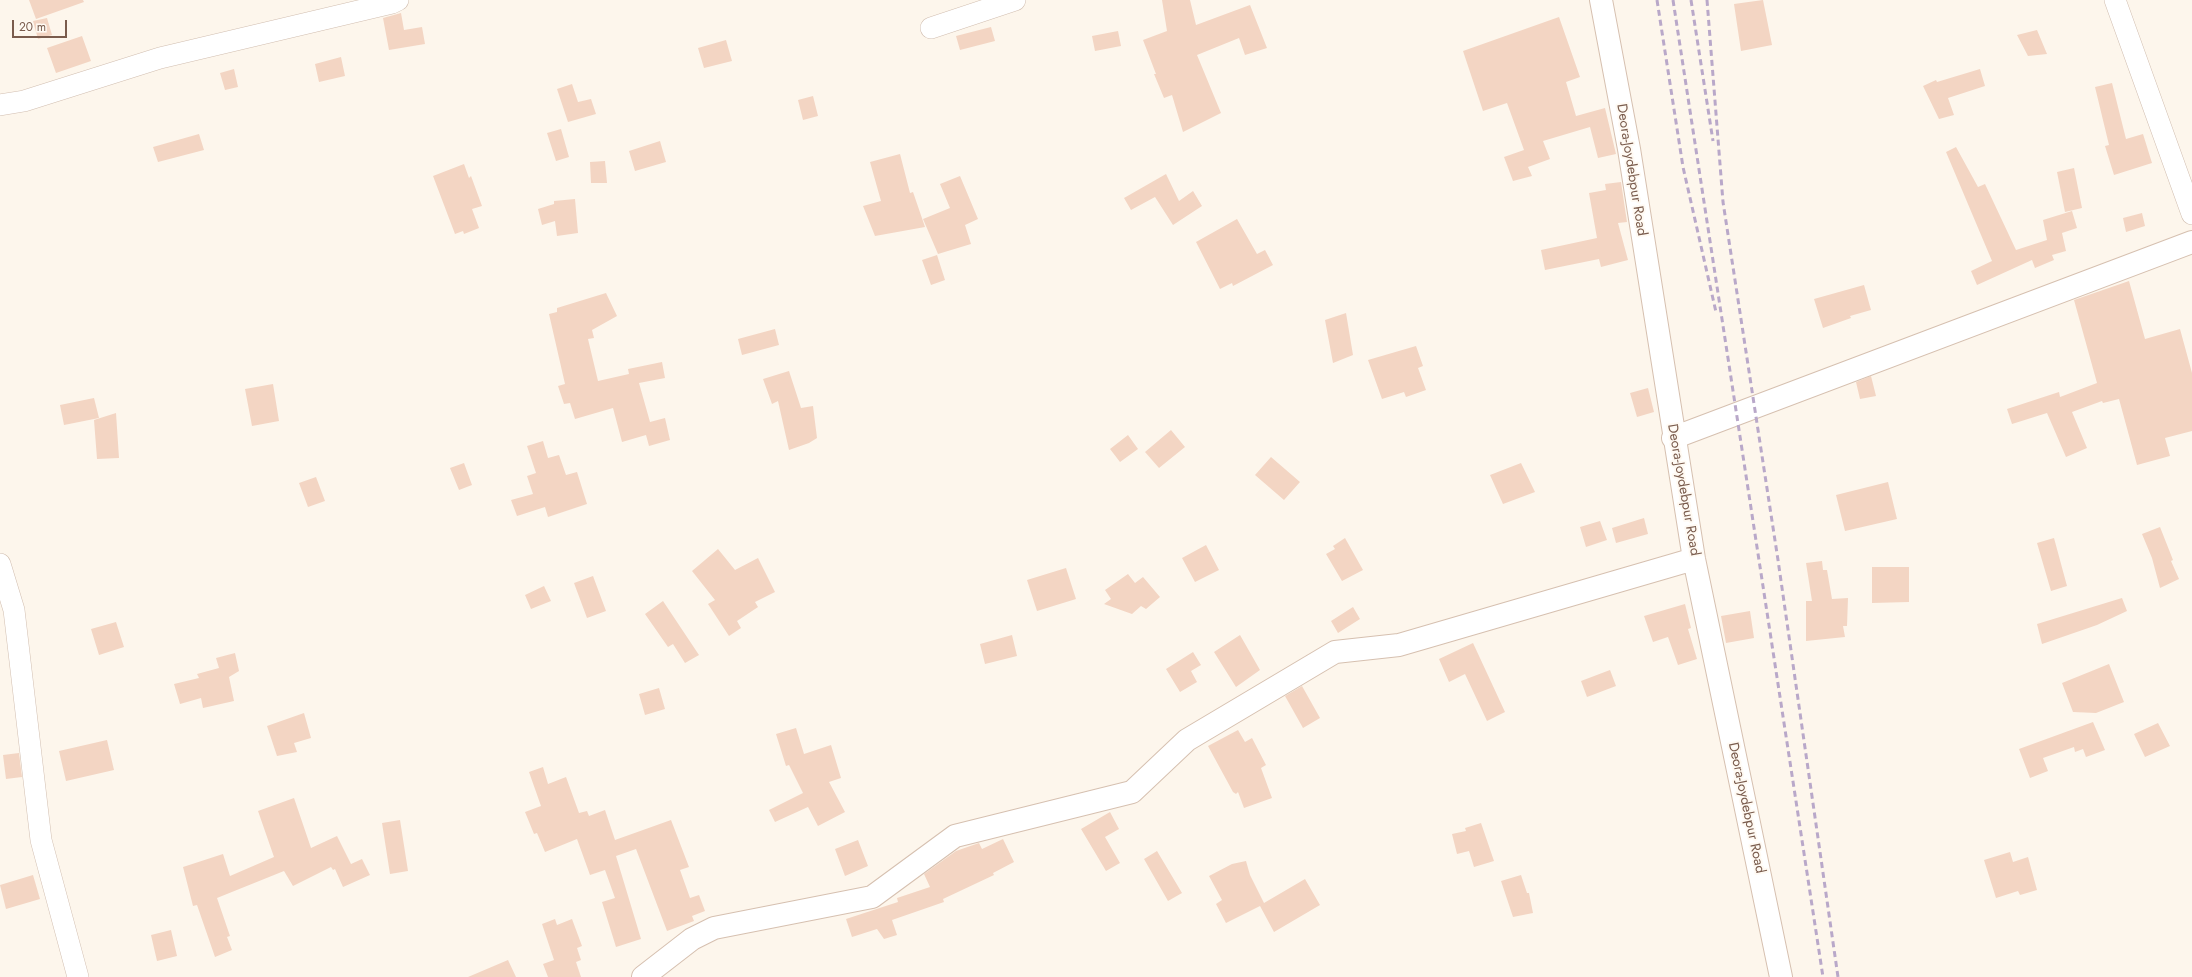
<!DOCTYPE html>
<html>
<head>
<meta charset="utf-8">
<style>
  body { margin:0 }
  #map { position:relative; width:2192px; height:977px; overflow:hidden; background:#fdf6ec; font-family:Jost,sans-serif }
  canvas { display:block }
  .scale { position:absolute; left:12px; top:20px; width:55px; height:18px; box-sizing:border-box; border:2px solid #7a5c4d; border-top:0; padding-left:5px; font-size:12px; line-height:14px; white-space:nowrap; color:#7a5c4d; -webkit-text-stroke:3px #fffaf3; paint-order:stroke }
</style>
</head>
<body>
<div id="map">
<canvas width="2192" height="977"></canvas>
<div class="scale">20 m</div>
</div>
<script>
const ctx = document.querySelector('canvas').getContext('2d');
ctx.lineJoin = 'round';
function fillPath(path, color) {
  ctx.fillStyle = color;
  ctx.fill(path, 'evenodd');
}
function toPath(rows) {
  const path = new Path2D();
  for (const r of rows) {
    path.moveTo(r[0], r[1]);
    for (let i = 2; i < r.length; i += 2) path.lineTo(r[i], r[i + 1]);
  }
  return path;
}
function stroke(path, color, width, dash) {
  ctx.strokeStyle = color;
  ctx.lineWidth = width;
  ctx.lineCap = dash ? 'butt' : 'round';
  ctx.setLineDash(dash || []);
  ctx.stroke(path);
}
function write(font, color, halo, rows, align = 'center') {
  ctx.font = font + ' Jost,sans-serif';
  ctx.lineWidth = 4;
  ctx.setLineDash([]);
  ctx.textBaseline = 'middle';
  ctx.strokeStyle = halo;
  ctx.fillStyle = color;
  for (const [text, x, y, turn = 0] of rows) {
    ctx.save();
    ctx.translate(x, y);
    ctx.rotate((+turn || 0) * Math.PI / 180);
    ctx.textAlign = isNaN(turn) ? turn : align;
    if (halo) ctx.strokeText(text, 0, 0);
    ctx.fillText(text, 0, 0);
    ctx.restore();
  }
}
fillPath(toPath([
  [29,0,83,0,84,2,36,19],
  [1162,0,1190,0,1196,25,1250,5,1267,48,1245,55,1239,38,1197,55,1221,113,1183,132,1172,95,1164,98,1154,74,1156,74,1143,40,1167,31],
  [1763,0,1772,45,1741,51,1734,4],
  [401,13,404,30,422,27,425,44,389,50,383,18],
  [1559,17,1580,77,1566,82,1576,116,1605,108,1616,154,1598,158,1590,127,1543,141,1550,159,1528,167,1532,176,1513,181,1504,157,1524,150,1507,103,1483,111,1463,51],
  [47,18,52,35,38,39,33,21],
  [991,27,995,41,960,50,956,36],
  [2037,30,2047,54,2028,56,2017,35],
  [1118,31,1121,46,1095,51,1092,36],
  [82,36,91,61,56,73,47,48],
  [726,40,732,61,704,68,698,48],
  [341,57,345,76,319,82,315,64],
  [234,69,238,87,225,90,220,73],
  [1980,69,1985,86,1948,98,1954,115,1939,119,1923,86,1936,80,1937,82],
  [2112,83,2126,139,2143,134,2152,163,2114,175,2105,146,2109,145,2095,87],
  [572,84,578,102,591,99,596,114,568,122,557,89],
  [813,96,818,116,803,120,798,100],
  [561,129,569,157,556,161,547,133],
  [199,134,204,150,158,162,153,147],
  [660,141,666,162,635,171,629,151],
  [1956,147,1978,187,1985,184,2016,250,2047,240,2043,220,2072,211,2077,228,2062,233,2066,251,2052,255,2054,260,2035,268,2032,260,1977,285,1971,271,1992,261,1946,152],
  [900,154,910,193,913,192,925,227,875,236,863,206,881,201,870,162],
  [605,161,607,183,591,183,590,162],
  [464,164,469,178,471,176,482,206,472,209,479,228,464,234,463,231,455,234,433,176],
  [2074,168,2082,208,2065,212,2057,172],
  [1166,174,1179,201,1193,191,1202,206,1173,225,1155,197,1131,210,1124,198],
  [960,176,978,219,965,225,971,244,938,254,923,219,950,208,940,184],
  [1621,182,1627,222,1618,223,1628,260,1601,267,1599,259,1545,270,1541,250,1597,238,1589,193,1606,190,1605,184],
  [575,199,578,233,557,236,555,221,542,225,538,209,554,204,554,201],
  [2142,213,2145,226,2126,232,2123,218],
  [1237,219,1257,254,1265,250,1273,265,1233,286,1232,283,1220,289,1196,242],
  [937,255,945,280,931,285,922,260],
  [2129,281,2145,339,2180,329,2192,373,2192,431,2165,438,2170,456,2137,465,2119,399,2103,403,2102,401,2072,412,2087,448,2066,457,2047,413,2012,424,2007,409,2059,392,2060,397,2097,383,2074,300],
  [1864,285,1871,310,1850,316,1851,318,1823,328,1814,299],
  [606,293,617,316,592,330,594,338,588,339,598,381,629,374,628,369,662,362,665,378,639,383,650,422,665,418,670,440,649,446,646,435,622,442,613,408,575,419,570,403,564,404,558,386,565,384,549,314,557,312,557,308],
  [1346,313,1353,355,1333,363,1325,320],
  [775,329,779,345,742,355,738,339],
  [1416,346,1423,366,1418,368,1426,390,1406,397,1404,392,1382,399,1368,360],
  [789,371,801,408,813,406,817,438,809,443,789,450,778,401,772,404,763,379],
  [1871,376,1876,396,1860,399,1856,382],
  [273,384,279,421,252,426,245,389],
  [1648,388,1654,412,1637,417,1630,393],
  [94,398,99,418,64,425,60,405],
  [116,413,119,458,97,459,94,420],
  [1171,430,1185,447,1159,468,1145,452],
  [1128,435,1138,449,1120,462,1110,449],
  [543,441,548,458,559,455,566,475,577,472,587,504,548,517,545,507,517,516,511,500,533,494,527,476,536,473,527,446],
  [1271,457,1300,482,1284,500,1255,475],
  [464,463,472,485,459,490,450,468],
  [1521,463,1535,492,1503,504,1490,475],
  [316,477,325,501,308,507,299,483],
  [1888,482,1897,519,1845,531,1836,495],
  [1644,518,1648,534,1616,543,1612,528],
  [1600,521,1607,540,1586,547,1580,527],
  [2160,527,2173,560,2171,561,2179,579,2160,588,2152,558,2142,534],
  [1345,538,1363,570,1342,581,1326,554,1335,549,1333,546],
  [2054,538,2067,586,2051,591,2037,543],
  [1206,545,1219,570,1195,582,1182,558],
  [718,549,735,570,758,558,775,592,755,602,758,607,737,621,741,628,729,636,708,604,715,600,692,571],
  [1822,561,1823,570,1827,570,1832,599,1848,598,1847,626,1843,626,1845,637,1806,641,1806,601,1812,601,1806,563],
  [1872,567,1909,567,1909,602,1872,603],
  [1066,568,1076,599,1037,611,1027,580],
  [1128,574,1135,583,1143,577,1160,597,1146,609,1141,606,1132,614,1104,604,1111,599,1105,590],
  [593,576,606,611,587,618,574,583],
  [544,586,551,601,531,609,525,595],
  [2122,598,2127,611,2097,625,2042,644,2037,624],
  [663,601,699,655,685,663,673,644,668,647,645,614],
  [1685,604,1691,628,1688,629,1697,659,1678,665,1668,637,1653,642,1644,616],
  [1353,607,1360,619,1338,633,1331,621],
  [1750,611,1754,638,1726,643,1721,616],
  [116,622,124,647,99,655,91,629],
  [1012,635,1017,656,985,664,980,644],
  [1240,635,1260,670,1236,687,1214,652],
  [1473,643,1505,712,1487,721,1465,674,1449,682,1439,659],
  [1193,652,1201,665,1191,671,1197,682,1180,692,1166,669],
  [235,653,239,671,229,677,234,701,203,708,201,698,180,704,174,684,199,678,197,674,219,668,216,658],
  [2109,664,2124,702,2096,713,2073,712,2062,683],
  [1610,670,1616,686,1587,697,1581,681],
  [1302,686,1320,718,1303,728,1285,696],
  [659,688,665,709,645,715,639,694],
  [304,713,311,738,294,743,297,752,277,756,267,726],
  [2093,722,2105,750,2086,757,2083,749,2075,752,2074,747,2043,758,2048,771,2030,778,2019,749],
  [2158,723,2170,746,2145,757,2134,734],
  [796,728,804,754,831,745,841,778,829,782,845,812,818,826,808,807,775,822,769,810,803,793,789,765,786,766,776,734],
  [1238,730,1245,742,1252,738,1266,765,1261,768,1272,798,1244,808,1238,792,1236,794,1233,792,1208,746],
  [107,740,114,770,66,781,59,751],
  [19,753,22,777,6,779,3,755],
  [543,767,548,784,566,777,579,813,587,811,589,816,605,810,615,840,671,820,689,867,680,870,690,898,699,895,705,911,692,916,694,921,667,931,636,849,616,856,641,939,616,947,602,902,615,898,605,870,590,875,577,839,545,852,537,833,534,834,525,812,541,806,529,772],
  [294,798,311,848,337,836,351,864,362,859,370,875,343,887,335,869,333,870,331,867,293,886,284,871,217,898,230,936,227,937,232,950,215,957,197,905,193,906,183,867,223,854,230,876,274,857,258,811],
  [1110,812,1119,829,1105,837,1120,863,1106,871,1081,829],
  [400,820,408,871,390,874,382,823],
  [1481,823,1494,861,1474,867,1469,851,1457,854,1452,834,1466,831,1465,828],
  [1003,839,1014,862,993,873,994,875,943,899,944,902,892,920,897,935,884,939,877,929,852,937,846,919,898,902,897,898,930,887,924,874,956,851,979,843,982,849],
  [858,840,868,866,845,876,835,849],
  [1157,851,1182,893,1168,901,1144,859],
  [2010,852,2013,862,2028,857,2037,890,2020,895,2018,891,1996,898,1984,860],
  [1246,861,1250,875,1264,903,1305,879,1320,905,1274,932,1260,906,1226,923,1216,904,1222,900,1209,876,1232,864],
  [33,875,40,899,6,909,0,885],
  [1521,875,1527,893,1529,893,1533,913,1513,917,1501,881],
  [555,919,557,925,572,919,582,946,577,948,581,960,576,962,581,977,548,977,543,964,554,960,542,924],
  [171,930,177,956,157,961,151,935],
  [508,960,516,977,468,977]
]), '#f3d5c3');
const street = toPath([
  [2115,0,2192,214],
  [931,28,1015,0],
  [0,105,24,101,160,58,392,3,398,0],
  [0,564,14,610,41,840,78,977]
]);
const secondary = toPath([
  [1601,0,1629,149,1694,559,1781,977],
  [1673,438,2192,242],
  [643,977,692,939,714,928,872,897,955,836,1132,792,1187,740,1335,652,1399,645,1694,559]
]);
stroke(street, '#d1beb0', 22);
stroke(secondary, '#d6c0b0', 24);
stroke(street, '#fff', 21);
stroke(secondary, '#fff', 22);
stroke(toPath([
  [1657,0,1683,167,1716,312],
  [1673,0,1823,977],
  [1691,0,1713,141],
  [1707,0,1723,202,1778,560,1838,977]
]), '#b9a8c9', 3, [6, 4]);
write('14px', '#7a5c4d', '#fffaf3', [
  ["Deora-Joydebpur Road",1631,170,81],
  ["Deora-Joydebpur Road",1683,490,80],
  ["Deora-Joydebpur Road",1746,808,78]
]);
</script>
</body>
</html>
